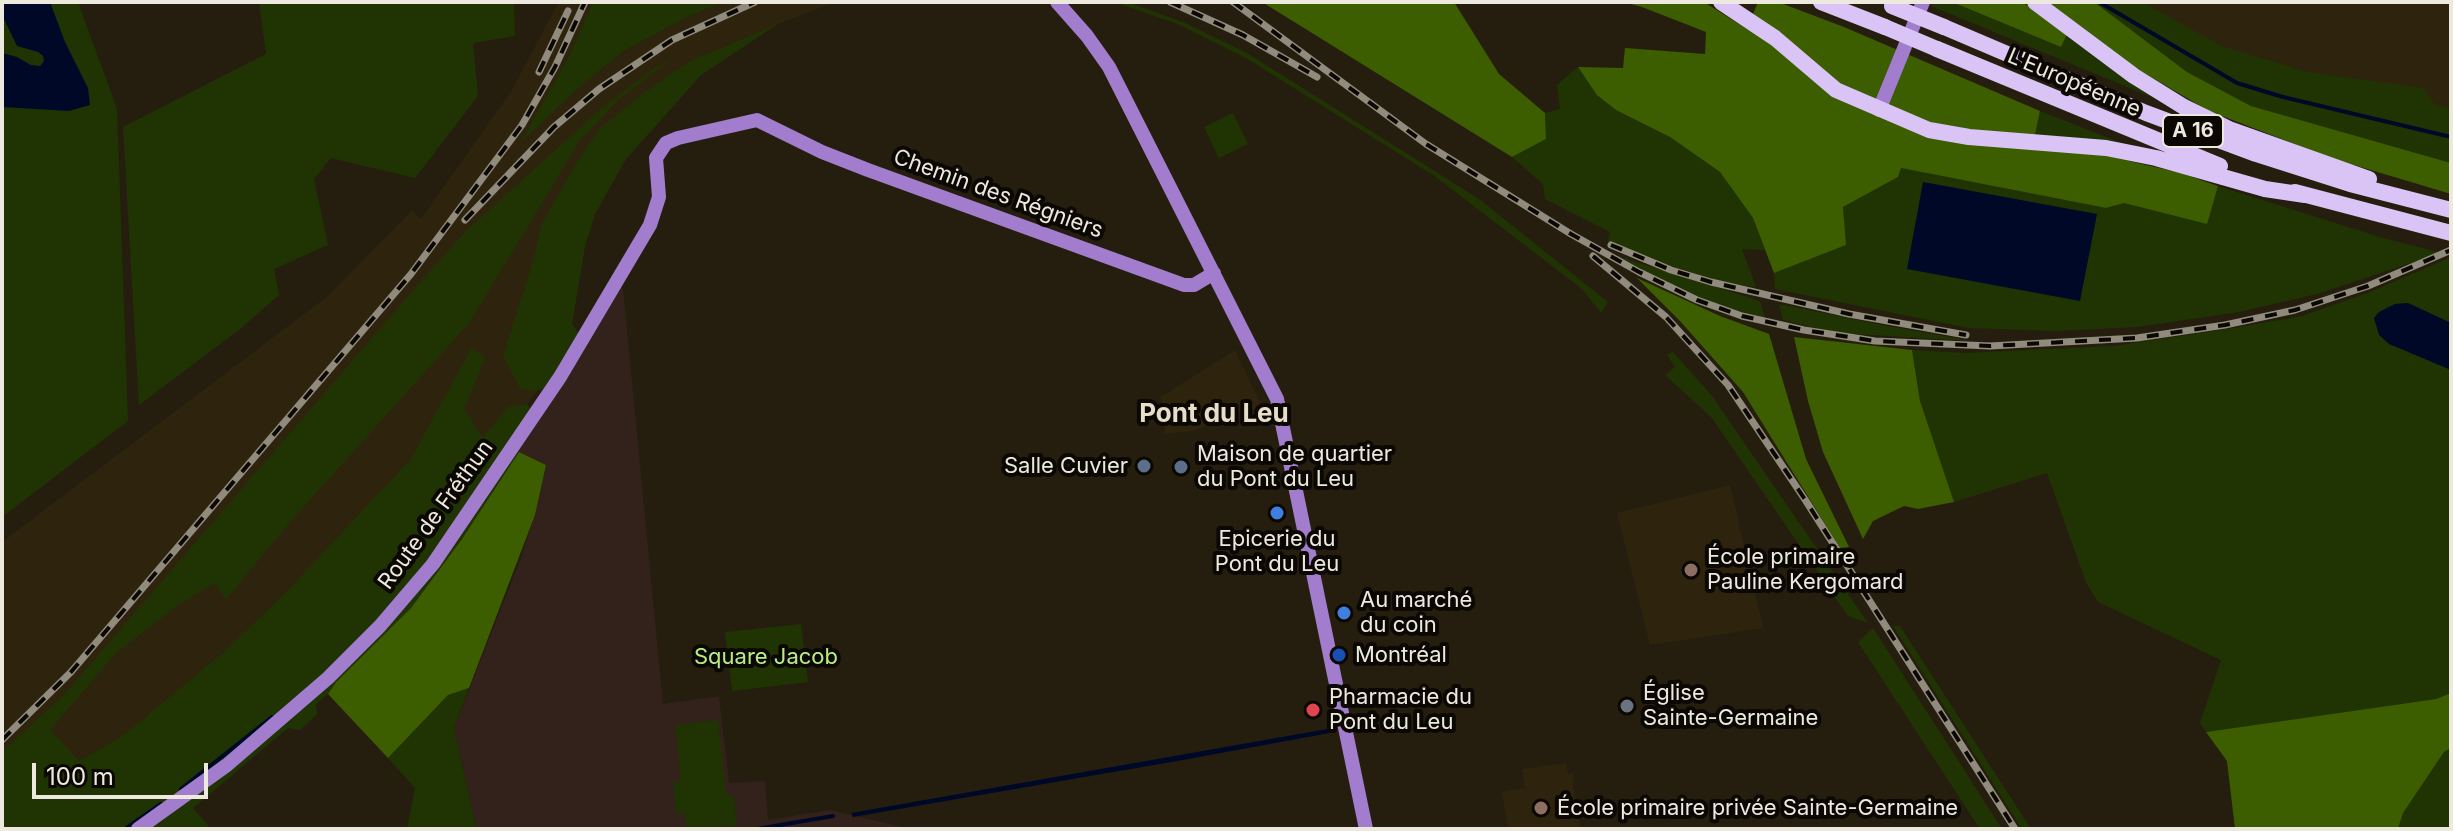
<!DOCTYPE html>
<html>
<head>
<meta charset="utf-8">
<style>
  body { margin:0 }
  #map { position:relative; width:2453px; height:831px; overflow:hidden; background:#251e0f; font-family:Inter,sans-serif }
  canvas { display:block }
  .frame { position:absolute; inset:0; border:4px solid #eee9df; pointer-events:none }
  .scale { position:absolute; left:32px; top:763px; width:176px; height:36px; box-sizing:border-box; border:4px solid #eee9df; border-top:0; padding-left:10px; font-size:24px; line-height:28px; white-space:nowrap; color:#eee9df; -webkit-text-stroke:6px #0b0804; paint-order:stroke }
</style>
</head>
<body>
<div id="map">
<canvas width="2453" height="831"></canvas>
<div class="frame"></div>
<div class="scale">100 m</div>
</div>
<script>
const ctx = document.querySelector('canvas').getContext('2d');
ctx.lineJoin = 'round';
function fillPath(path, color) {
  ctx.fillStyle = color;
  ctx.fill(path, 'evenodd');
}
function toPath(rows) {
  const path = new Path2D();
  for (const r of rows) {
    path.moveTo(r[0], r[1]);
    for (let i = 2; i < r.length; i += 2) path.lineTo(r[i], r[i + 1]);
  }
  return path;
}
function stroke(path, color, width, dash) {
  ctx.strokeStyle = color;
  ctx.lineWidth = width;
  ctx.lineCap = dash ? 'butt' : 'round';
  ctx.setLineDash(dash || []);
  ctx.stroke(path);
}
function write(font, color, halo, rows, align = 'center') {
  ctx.font = font + ' Inter,sans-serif';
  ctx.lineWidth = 8;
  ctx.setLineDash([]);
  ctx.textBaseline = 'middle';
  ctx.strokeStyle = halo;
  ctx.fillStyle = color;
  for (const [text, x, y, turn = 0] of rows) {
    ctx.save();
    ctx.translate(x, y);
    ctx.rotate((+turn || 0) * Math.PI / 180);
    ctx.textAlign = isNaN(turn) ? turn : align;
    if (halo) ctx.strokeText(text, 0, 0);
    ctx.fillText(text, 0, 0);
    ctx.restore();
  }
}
fillPath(toPath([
  [559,2,593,2,567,60,524,139,587,79,627,50,687,17,723,2,835,2,778,24,701,75,626,159,595,214,585,246,572,324,580,336,437,521,293,585,224,652,121,737,79,761,2,772,2,542,328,296,412,210,421,219,510,93],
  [2056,2,2451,2,2451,163],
  [1235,350,1262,406,1192,431,1165,434,1161,397],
  [1730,485,1763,628,1650,645,1617,513],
  [1566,763,1568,774,1572,773,1574,777,1573,786,1581,829,1508,829,1502,792,1525,788,1522,769]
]), '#2e240e');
fillPath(toPath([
  [609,282,623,288,663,704,719,696,729,783,765,781,768,820,830,810,911,829,476,829,454,728,519,563,535,515,546,465,507,447,580,336]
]), '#33211b');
fillPath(toPath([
  [2,2,78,2,117,109,128,421,2,517],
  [259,2,514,2,515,36,473,43,478,96,415,178,331,158,314,179,328,245,274,269,279,295,240,329,139,405,123,127,266,54],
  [593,2,723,2,687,17,626,50,587,80,521,142,567,60],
  [1114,2,1128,2,1185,23,1247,53,1479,199,1608,302,1601,313,1582,289,1436,177,1246,58,1178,24],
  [1933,2,1952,2,2061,47,2068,32,2171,105,1931,6],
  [2094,2,2142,2,2221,46,2307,72,2423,88,2434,104,2451,109,2451,163,2251,106,2187,72],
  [778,24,701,75,626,159,595,214,585,246,572,324,580,336,545,389,532,391,520,388,503,356,531,269,542,224,576,164,600,128,644,93,689,62],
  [675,56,618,100,580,140,469,323,289,523,226,599,214,583,178,605,116,653,50,730,79,761,121,737,224,652,293,585,411,459,472,347,485,358,464,409,483,438,508,407,527,404,531,410,508,447,519,452,462,539,411,608,336,682,328,694,316,704,317,714,300,730,288,728,193,808,211,829,2,829,2,752,63,696,424,278,466,231,603,107,652,70],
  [1578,67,1597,94,1616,110,1670,137,1720,172,1753,218,1765,250,1742,249,1756,287,1720,282,1660,262,1608,241,1610,232,1545,199,1543,184,1512,157,1546,139,1545,113,1560,109,1557,85],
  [2040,111,2127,145,2126,161,2103,155,2032,149],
  [1233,113,1248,144,1219,158,1204,127],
  [1901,168,2106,208,2124,203,2206,223,2218,186,2383,238,2441,253,2317,294,2239,312,2137,327,2056,331,1968,328,1775,289,1774,273,1845,245,1843,207,1898,177],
  [1617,256,1760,301,1765,318,1710,303,1669,285],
  [2451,257,2451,323,2408,303,2395,304,2379,312,2436,363,2451,370,2451,693,2436,699,2206,732,2200,723,2221,660,2098,602,2086,582,2047,473,1954,502,1920,401,1912,350,1966,353,2114,346,2234,328,2302,316,2370,292],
  [1779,304,1882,325,1972,341,1837,333,1783,320],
  [1673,352,1712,396,1868,623,1848,616,1712,418,1665,375,1675,367,1667,355],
  [801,624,808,682,732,691,725,632],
  [1893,626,1900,626,2031,829,2022,829],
  [1873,628,2002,829,1980,829,1858,642],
  [469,688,454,728,476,829,407,829,415,788,388,758,448,695],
  [718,720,726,793,734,798,737,825,686,829,685,814,676,814,673,782,681,780,675,725],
  [2451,748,2451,829,2398,829,2403,813,2444,752]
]), '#203403');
fillPath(toPath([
  [1262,2,1454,2,1499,74,1545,113,1546,139,1512,157],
  [1623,2,1704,2,1747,29,1758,2,1778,2,1844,27,2040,111,2032,149,2103,155,2181,173,2218,186,2207,224,2124,203,2106,208,1901,168,1898,177,1843,207,1846,245,1774,273,1753,218,1720,172,1670,137,1616,110,1597,95,1578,67,1623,68,1625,48,1705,54,1706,32,1642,7],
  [1952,2,2022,2,2068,32,2061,47],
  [2048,2,2094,2,2187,72,2251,106,2451,163,2451,194,2334,159,2209,111,2134,67],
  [1637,278,1720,316,1769,334,1806,459,1849,547,1840,548,1743,392,1680,321],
  [1794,337,1912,350,1920,401,1954,502,1918,509,1904,506,1873,521,1863,539,1823,452,1808,401],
  [519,452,546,465,535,515,469,688,448,695,388,758,328,694,336,682,411,608,462,539],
  [2451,693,2451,748,2444,752,2403,813,2398,829,2235,829,2227,761,2206,732,2436,699]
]), '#3c5d00');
fillPath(toPath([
  [2,2,50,2,65,42,88,88,90,105,69,111,2,107,2,53,17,57,31,65,40,66,44,61,43,56,38,52,17,46,2,15],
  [1923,182,2097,214,2080,301,1907,269],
  [2408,303,2451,323,2451,370,2389,344,2379,335,2374,318,2379,312,2395,304],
  [1333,728,1335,732,1183,760,853,817,851,813]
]), '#000827');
stroke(toPath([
  [2099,2,2237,83,2283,97,2451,137],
  [181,789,272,717],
  [125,829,161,804],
  [757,829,833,816]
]), '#000827', 4);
stroke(toPath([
  [1057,2,1087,36,1109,67,1277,399,1366,829],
  [1879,110,1923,2],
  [138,829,227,765,328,678,380,626,433,564,560,377,650,225,659,197,656,158,666,143,678,138,757,120,822,152,868,170,1184,285,1194,285,1214,273]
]), '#a27dcd', 14);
stroke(toPath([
  [1721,2,1775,38,1836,90,1929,130,1969,137,2106,148,2156,158,2265,189,2305,195],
  [1821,2,1885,27],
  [2035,2,2134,76,2184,107,2229,129,2369,179],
  [1944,27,2146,113,2256,154,2350,184,2451,210],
  [1937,49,2220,166],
  [2295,192,2451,233]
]), '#d9c4f5', 16);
const rail = toPath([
  [1170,2,1243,35,1317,77],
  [1233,2,1426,144,1571,234,1639,272,1697,300,1742,316,1804,330,1875,341,1990,346,2137,338,2225,325,2295,310,2368,286,2451,250],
  [539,72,568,11],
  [465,220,554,127,599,89,672,40,755,2],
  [1611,245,1671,270,1711,282,1849,314,1966,335],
  [1593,256,1666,317,1728,385,1804,498,2015,829],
  [2,740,71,672,411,274,522,125,555,67,585,2]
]);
stroke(rail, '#918b7e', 7);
stroke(rail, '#0b0804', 4, [12]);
stroke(toPath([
  [1892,6,1944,27],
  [1885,27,1937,49]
]), '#d9c4f5', 16);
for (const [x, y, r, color] of [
  [1144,466,8,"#5c6f8a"],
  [1181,467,8,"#5c6f8a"],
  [1277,513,8,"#3f7fe0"],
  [1691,570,8,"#8d6e63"],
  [1344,613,8,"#3f7fe0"],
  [1339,655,8,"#1a4fb4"],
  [1627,706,8,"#6b7280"],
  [1313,710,8,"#e0444e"],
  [1541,808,8,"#8d6e63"]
]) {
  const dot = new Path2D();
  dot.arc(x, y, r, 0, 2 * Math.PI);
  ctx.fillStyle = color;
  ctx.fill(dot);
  stroke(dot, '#0b0804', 3);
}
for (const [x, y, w] of [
  [2193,131,60]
]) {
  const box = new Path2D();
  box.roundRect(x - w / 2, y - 16, w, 32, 6);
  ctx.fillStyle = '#0b0804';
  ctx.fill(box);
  stroke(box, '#eee9df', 2);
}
write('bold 20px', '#eee9df', null, [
  ["A 16",2193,131]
]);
write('22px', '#eee9df', '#0b0804', [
  ["L'Européenne",2074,83,23],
  ["Chemin des Régniers",998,194,20],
  ["Route de Fréthun",436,515,-54]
]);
write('22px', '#eee9df', '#0b0804', [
  ["Maison de quartier",1197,454],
  ["du Pont du Leu",1197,479],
  ["Salle Cuvier",1128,466,"right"],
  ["Epicerie du",1277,539,"center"],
  ["Pont du Leu",1277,564,"center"],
  ["École primaire",1707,557],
  ["Pauline Kergomard",1707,582],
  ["Au marché",1360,600],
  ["du coin",1360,625],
  ["Montréal",1355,655],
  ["Église",1643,693],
  ["Sainte-Germaine",1643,718],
  ["Pharmacie du",1329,697],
  ["Pont du Leu",1329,722],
  ["École primaire privée Sainte-Germaine",1557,808]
], 'left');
write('22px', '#baed81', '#0b0804', [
  ["Square Jacob",766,657]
]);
write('bold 26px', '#e7deca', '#0b0804', [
  ["Pont du Leu",1214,414]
]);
</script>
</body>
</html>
